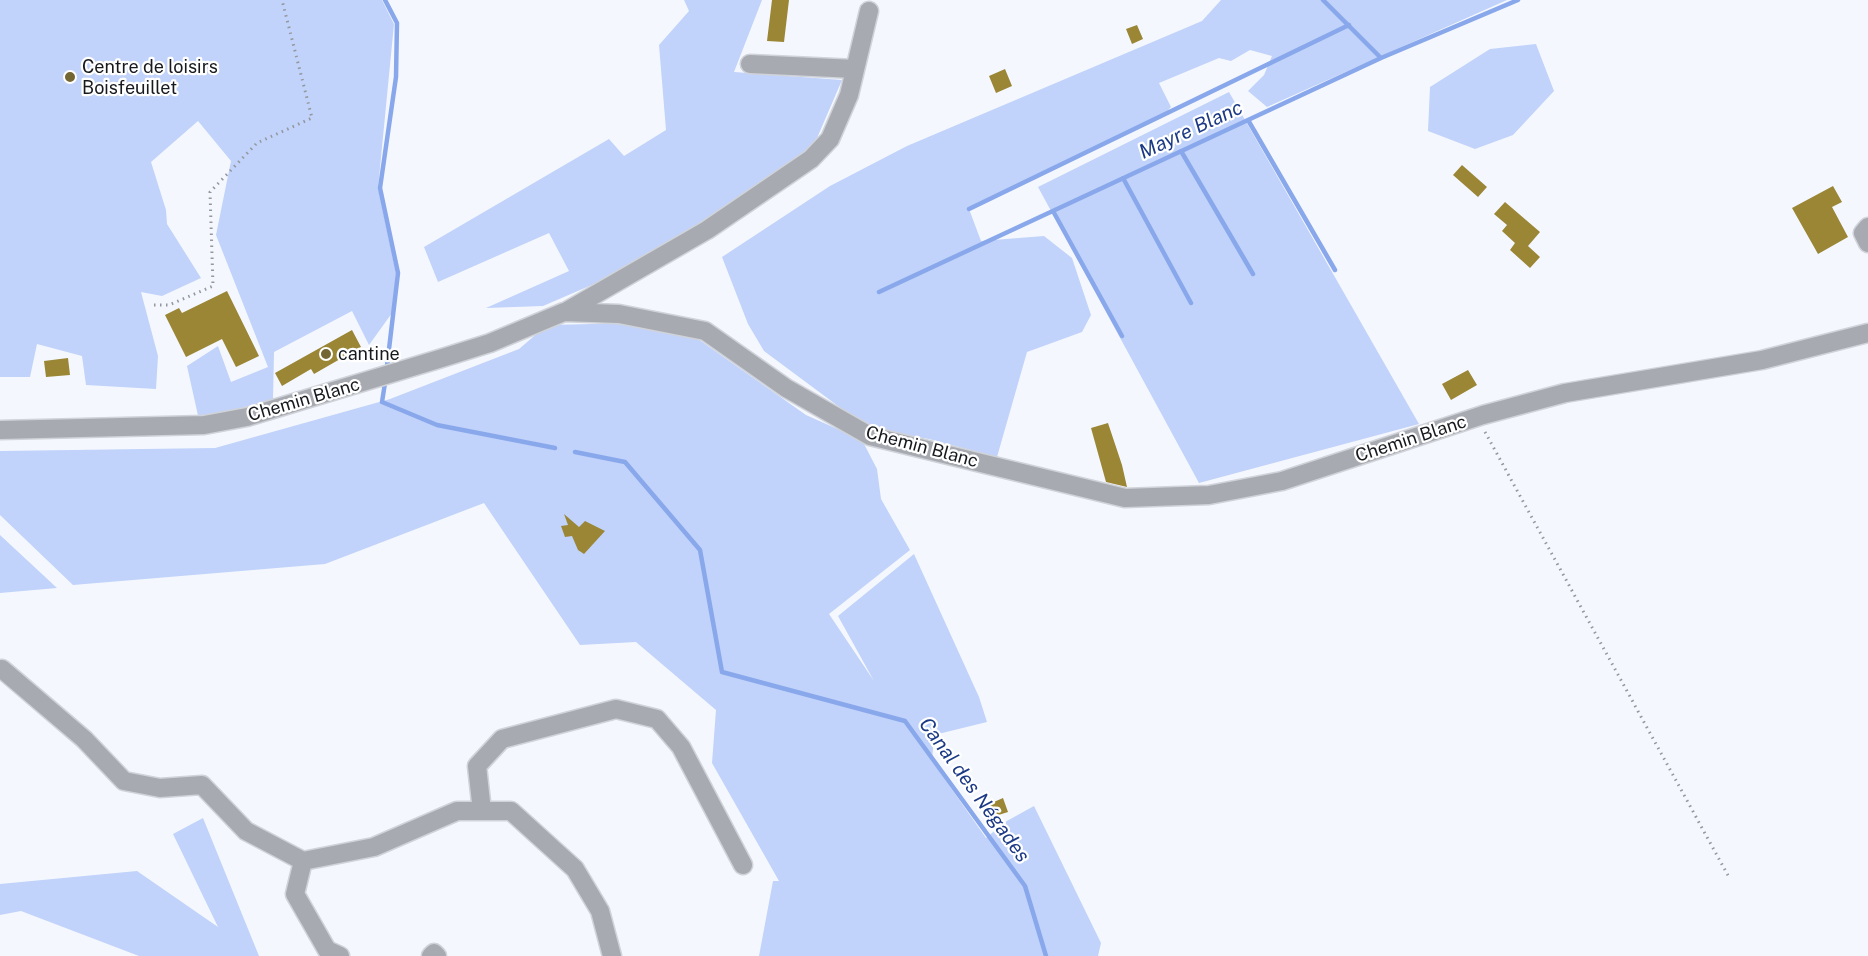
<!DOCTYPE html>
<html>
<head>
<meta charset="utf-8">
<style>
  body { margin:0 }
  canvas { display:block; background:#f4f7fd }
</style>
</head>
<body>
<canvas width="1868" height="956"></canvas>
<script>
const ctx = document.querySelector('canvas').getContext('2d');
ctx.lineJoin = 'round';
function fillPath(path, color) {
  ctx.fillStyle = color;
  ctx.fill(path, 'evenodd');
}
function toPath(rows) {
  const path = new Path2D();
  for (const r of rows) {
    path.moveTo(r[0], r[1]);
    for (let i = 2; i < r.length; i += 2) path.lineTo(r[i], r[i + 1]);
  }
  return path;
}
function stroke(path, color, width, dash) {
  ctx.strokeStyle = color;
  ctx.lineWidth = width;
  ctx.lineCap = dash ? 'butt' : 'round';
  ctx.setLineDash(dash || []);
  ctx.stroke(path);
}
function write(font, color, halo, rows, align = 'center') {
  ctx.font = font + ' "Public Sans",sans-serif';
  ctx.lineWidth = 4.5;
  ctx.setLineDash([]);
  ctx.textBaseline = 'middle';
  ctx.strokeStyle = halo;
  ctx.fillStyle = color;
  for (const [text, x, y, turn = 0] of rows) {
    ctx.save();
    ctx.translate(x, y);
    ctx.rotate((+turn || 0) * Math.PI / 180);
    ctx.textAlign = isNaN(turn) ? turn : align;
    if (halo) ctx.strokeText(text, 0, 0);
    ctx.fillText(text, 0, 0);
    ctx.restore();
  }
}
fillPath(toPath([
  [0,0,382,0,394,24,378,188,396,273,392,313,369,345,352,311,274,352,273,399,199,420,187,366,218,346,231,382,268,367,216,235,231,161,198,121,151,162,166,210,167,224,201,278,162,296,141,292,158,356,156,389,86,385,82,356,37,344,30,377,0,377],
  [684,0,762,0,734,72,842,80,811,152,645,262,543,306,486,308,569,271,549,233,438,282,424,247,609,139,624,156,666,130,659,45,689,11],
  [1221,0,1507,0,1267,107,1248,91,1264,75,1272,56,1250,50,1231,61,1219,58,1159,83,1171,107,1161,118,969,209,981,241,1044,236,1072,258,1091,315,1082,332,1027,352,997,457,929,439,869,429,764,351,748,324,722,257,830,186,907,146,1202,21],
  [1536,44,1554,91,1513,135,1475,149,1428,131,1430,87,1490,49],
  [1229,92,1419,424,1199,483,1038,187],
  [640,323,698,339,806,415,862,440,877,469,881,499,910,550,829,614,874,681,838,616,914,554,979,697,987,722,934,735,932,761,986,838,1005,822,1034,806,1101,943,1098,956,759,956,773,881,779,881,712,763,716,710,636,642,580,645,484,503,325,564,73,585,0,515,0,451,215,448,390,399,519,349,547,325],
  [0,535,57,588,0,593],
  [203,818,259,956,139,956,21,911,0,915,0,884,137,871,218,927,173,834]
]), '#c1d3fa');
stroke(toPath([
  [385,0,397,23,396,77,380,188,398,273,387,366],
  [1323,0,1381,58],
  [1248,120,1335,270],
  [1181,151,1253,274],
  [1123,178,1191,303],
  [969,209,1349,25],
  [1053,211,1122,336],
  [879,292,1381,58,1518,0],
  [385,383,382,402,437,425,555,448],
  [575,452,625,462,700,550,722,672,905,721,1025,886,1046,956]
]), '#89a8eb', 4.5);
fillPath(toPath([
  [772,0,789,0,784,42,767,41],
  [1137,25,1143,39,1132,44,1126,29],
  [1005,69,1012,86,996,93,989,76],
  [1462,165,1487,187,1478,197,1453,175],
  [1833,186,1842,202,1832,207,1848,237,1818,254,1792,208],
  [1505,202,1540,232,1528,246,1540,257,1530,268,1510,250,1515,243,1502,231,1507,225,1494,214],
  [227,291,259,356,236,367,222,339,186,357,165,315,179,308,182,313],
  [352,330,361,347,314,374,311,369,282,386,275,373],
  [68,358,70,375,46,377,44,361],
  [1468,370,1477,385,1451,400,1442,384],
  [1108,423,1122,465,1127,487,1106,482,1091,428],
  [564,514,579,527,585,521,605,531,584,554,578,550,572,536,565,537,561,526,568,525],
  [1003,798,1008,812,992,817,987,805]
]), '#9b8635');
const minor = toPath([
  [750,64,855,69],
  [1868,227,1863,233,1868,243],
  [565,312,707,230,811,159,830,139,849,95,869,11],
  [0,430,204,425,247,417,439,359,490,343,564,312,619,314,705,331,786,388,870,436,1125,498,1209,495,1282,481,1483,415,1565,393,1762,360,1868,333],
  [2,669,84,739,124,781,160,788,202,785,246,831,303,861],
  [482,811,477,766,502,739,616,709,657,719,681,747,743,865],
  [340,956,327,950,295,894,303,861,374,847,457,811,511,811,575,869,600,911,612,956],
  [431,956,434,953,437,956]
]);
stroke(minor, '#d0d3d9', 21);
stroke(toPath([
  [154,305,169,305,213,286,210,192,257,143,312,118,282,0],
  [1485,432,1730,879]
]), '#94979d', 3, [1.5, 4.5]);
stroke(minor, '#a7aab0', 18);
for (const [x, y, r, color] of [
  [70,77,6,"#736633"],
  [326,354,6,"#736633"]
]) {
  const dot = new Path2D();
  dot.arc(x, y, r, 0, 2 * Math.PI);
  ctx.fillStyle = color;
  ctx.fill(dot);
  stroke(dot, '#fff', 2);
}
write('18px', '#16191e', '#fff', [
  ["Centre de loisirs",82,67],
  ["Boisfeuillet",82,88],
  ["cantine",338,354]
], 'left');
write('18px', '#16191e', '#fff', [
  ["Chemin Blanc",304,400,-16],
  ["Chemin Blanc",1411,439,-18],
  ["Chemin Blanc",922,447,15]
]);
write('italic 20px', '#1b3985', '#fff', [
  ["Mayre Blanc",1191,130,-25],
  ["Canal des Négades",974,790,54]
]);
</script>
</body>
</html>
